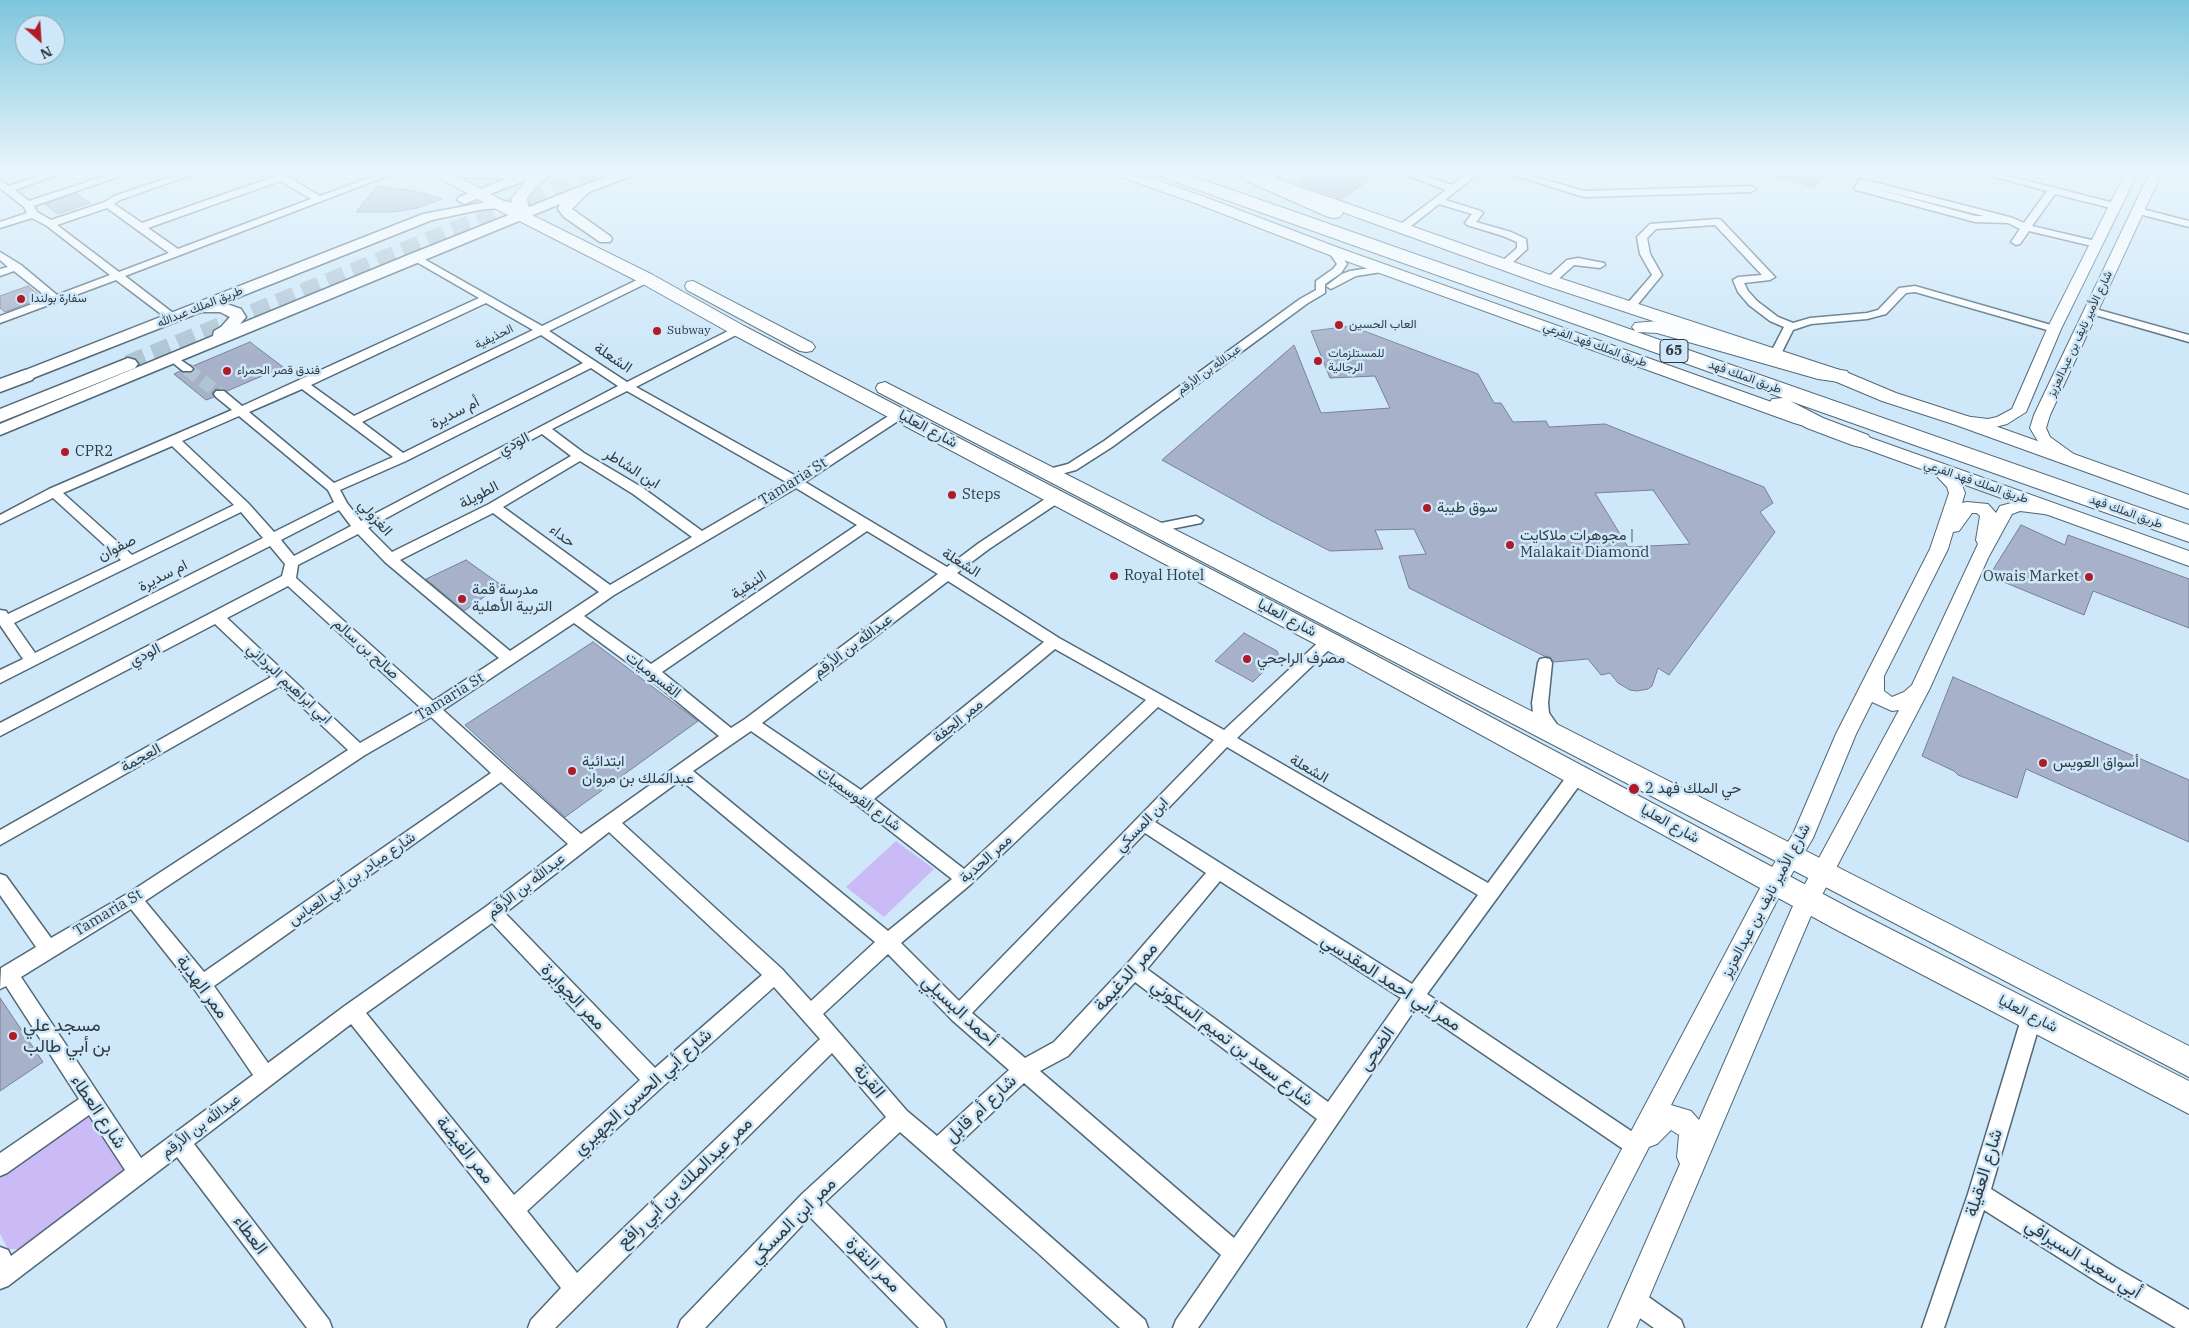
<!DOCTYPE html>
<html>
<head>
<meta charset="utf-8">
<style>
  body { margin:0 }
  #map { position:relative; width:2189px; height:1328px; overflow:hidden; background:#cee8f9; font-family:"IBM Plex Serif",serif }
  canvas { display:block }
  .north { position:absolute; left:15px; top:15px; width:50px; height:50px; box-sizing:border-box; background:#cee8f9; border:1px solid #8fa3b0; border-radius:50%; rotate:154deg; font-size:14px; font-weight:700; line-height:20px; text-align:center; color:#313b42 }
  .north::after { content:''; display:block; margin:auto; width:18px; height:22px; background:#af1c27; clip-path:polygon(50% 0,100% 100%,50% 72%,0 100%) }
</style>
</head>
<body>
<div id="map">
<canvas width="2189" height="1328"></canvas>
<div class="north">N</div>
</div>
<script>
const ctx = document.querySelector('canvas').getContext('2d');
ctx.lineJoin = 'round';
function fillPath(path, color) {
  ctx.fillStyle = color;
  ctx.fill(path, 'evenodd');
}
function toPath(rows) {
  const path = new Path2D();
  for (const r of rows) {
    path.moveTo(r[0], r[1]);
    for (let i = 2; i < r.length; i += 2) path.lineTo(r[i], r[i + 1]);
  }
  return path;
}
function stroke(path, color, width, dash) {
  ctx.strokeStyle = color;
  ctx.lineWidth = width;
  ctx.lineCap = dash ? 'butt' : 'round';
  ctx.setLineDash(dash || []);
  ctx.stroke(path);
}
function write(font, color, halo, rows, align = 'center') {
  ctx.font = font + ' "IBM Plex Serif",Vazirmatn,serif';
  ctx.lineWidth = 5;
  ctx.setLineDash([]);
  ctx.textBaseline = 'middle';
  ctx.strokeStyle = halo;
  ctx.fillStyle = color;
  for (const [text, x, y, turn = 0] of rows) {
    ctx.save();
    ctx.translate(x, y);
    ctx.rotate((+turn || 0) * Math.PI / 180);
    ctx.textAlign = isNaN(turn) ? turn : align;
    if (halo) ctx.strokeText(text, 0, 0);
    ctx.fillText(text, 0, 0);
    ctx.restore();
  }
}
fillPath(toPath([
  [896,841,934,869,884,917,846,887],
  [91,1115,127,1174,24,1249,8,1249,0,1234,0,1178]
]), '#cabbf6');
const building = toPath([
  [1318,170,1382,170,1342,199,1297,183,1318,170],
  [1767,170,1828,170,1815,187,1766,174,1767,170],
  [377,186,414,191,442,199,417,208,394,212,356,212,377,186],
  [76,193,90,203,58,214,45,204,76,193],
  [28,286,42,298,5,312,0,308,0,296,28,286],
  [1351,326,1478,374,1494,403,1501,403,1513,422,1546,421,1549,427,1605,424,1764,487,1773,503,1760,512,1775,532,1669,675,1658,668,1652,686,1648,689,1637,691,1630,690,1618,683,1610,673,1601,675,1588,659,1554,662,1550,657,1544,656,1409,588,1399,556,1426,554,1414,529,1375,530,1383,549,1330,551,1270,520,1162,460,1294,345,1321,413,1390,408,1375,376,1330,378,1311,331,1351,326],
  [1653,490,1690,544,1628,547,1595,493,1653,490],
  [250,342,283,367,227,391,216,389,212,393,214,397,206,400,174,374,180,371,192,372,195,369,193,366,250,342],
  [2021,525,2065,545,2068,535,2189,579,2189,628,2093,591,2084,615,1989,576,2021,525],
  [466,560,501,585,464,611,426,579,466,560],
  [1244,633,1277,651,1279,656,1253,682,1215,661,1244,633],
  [593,642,698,721,565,817,465,725,593,642],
  [1953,677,2189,780,2189,842,2026,769,2017,798,1958,775,1954,771,1922,756,1953,677],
  [0,998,43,1062,0,1091,0,998]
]);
fillPath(building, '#a7b1c9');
stroke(building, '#778198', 1);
stroke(toPath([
  [187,369,189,370]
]), '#afc5d4', 11, [11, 5]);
stroke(toPath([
  [187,369,220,394]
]), '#afc5d4', 13, [13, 6]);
stroke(toPath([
  [128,364,601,170]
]), '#afc5d4', 18, [18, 9]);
const minor = toPath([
  [57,170,71,170,15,190,29,201,123,170,137,170,34,206,37,212,51,220,105,202,114,196,191,170,205,170,120,200,114,204,142,223,273,177,264,170,276,170,320,196,390,170,403,170,125,276,177,316,178,318,177,320,169,320,116,280,0,323,0,316,48,298,14,271,0,276,0,269,8,267,0,260,0,252,21,265,57,295,110,275,47,226,32,218,0,228,0,222,27,213,24,207,0,188,0,180,9,186,57,170],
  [280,181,311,199,178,249,148,228,280,181],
  [107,208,169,253,119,272,57,225,107,208],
  [1277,170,1288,170,1270,182,1264,182,1264,178,1277,170],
  [1393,170,1407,170,1452,185,1472,170,1483,170,1445,200,1481,211,1483,213,1476,222,1511,232,1526,239,1527,249,1508,267,1500,267,1500,263,1517,248,1517,242,1503,236,1467,225,1465,223,1472,214,1439,204,1406,230,1398,230,1398,226,1446,190,1393,170],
  [1497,170,1512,170,1584,191,1751,186,1756,189,1751,192,1584,197,1497,170],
  [1969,170,1985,170,2118,204,2120,206,2115,209,2055,194,2032,226,2100,242,2100,246,2096,247,2029,231,2020,244,2016,245,2011,242,2020,229,2008,223,1975,222,1856,190,1854,188,1859,180,1862,179,2013,218,2024,223,2047,191,1969,170],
  [1865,186,1984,216,1975,216,1865,186],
  [2138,208,2189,221,2189,227,2135,213,2133,211,2138,208],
  [1718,219,1721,220,1775,277,1770,280,1744,283,1748,291,1757,301,1778,317,1793,323,1810,318,1867,313,1878,310,1899,288,1915,286,2058,327,2060,329,2054,332,1915,292,1906,293,1886,314,1867,319,1811,324,1793,330,1780,356,1772,356,1770,354,1784,327,1770,321,1749,305,1738,292,1733,280,1738,277,1762,275,1715,225,1656,229,1647,238,1650,254,1662,275,1634,309,1626,309,1625,307,1626,305,1652,275,1640,254,1637,237,1650,224,1718,219],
  [1333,248,1337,249,1347,264,1341,273,1325,284,1325,293,1308,303,1112,447,1076,470,1050,477,1045,476,1044,473,1045,470,1068,464,1104,441,1300,299,1316,290,1316,281,1333,269,1337,264,1328,251,1333,248],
  [417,255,542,326,643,277,651,277,652,279,651,281,549,331,627,382,734,328,742,328,744,330,742,332,636,387,796,476,896,411,904,411,906,414,904,417,805,482,947,567,979,543,1051,495,1061,495,1063,498,1061,501,989,549,957,573,1059,638,1224,730,1324,637,1329,636,1334,637,1336,641,1334,645,1237,738,1488,883,1572,769,1578,768,1584,769,1586,774,1584,779,1427,994,1643,1139,1646,1146,1643,1153,1636,1156,1629,1153,1416,1008,1198,1328,1173,1328,1176,1320,1221,1255,1024,1083,952,1150,1145,1320,1148,1328,1120,1328,1039,1254,900,1132,825,1202,943,1320,946,1328,919,1328,810,1217,705,1328,678,1328,681,1320,802,1194,886,1117,832,1053,555,1328,528,1328,531,1320,561,1288,351,1024,194,1144,329,1320,332,1328,307,1328,177,1157,8,1286,0,1289,0,1247,8,1250,11,1256,125,1170,89,1115,7,1173,0,1176,0,1153,79,1099,6,986,0,989,1,968,36,947,0,895,0,874,6,876,51,938,127,894,348,750,280,686,0,845,0,830,271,677,215,624,0,736,0,723,282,576,285,564,270,546,0,683,0,670,23,659,0,625,0,610,6,611,8,614,121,560,53,498,0,524,0,515,49,489,232,410,216,397,214,394,216,391,224,391,242,406,479,298,413,260,412,258,417,255],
  [486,303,533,330,354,416,311,385,486,303],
  [541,335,583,363,403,453,362,422,541,335],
  [591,368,618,386,361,521,347,503,340,490,406,461,591,368],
  [302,389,393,457,334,483,249,412,302,389],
  [627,391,786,482,702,531,643,488,584,453,552,429,627,391],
  [239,416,328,490,334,502,274,532,248,503,182,441,239,416],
  [542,434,571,456,489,504,392,552,368,528,542,434],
  [172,446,234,505,132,555,63,493,172,446],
  [580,461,633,494,692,537,610,585,503,507,580,461],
  [796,488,857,525,651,664,584,616,614,595,796,488],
  [339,510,351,526,294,556,281,540,339,510],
  [241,512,263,538,35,653,14,623,241,512],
  [493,513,599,592,510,651,400,560,493,513],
  [867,531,938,574,745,719,731,728,662,672,867,531],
  [358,534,385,562,499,658,433,701,296,578,298,565,358,534],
  [948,581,1044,642,861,790,762,723,948,581],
  [288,586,421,708,360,743,227,618,288,586],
  [574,623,646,676,719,736,581,834,443,710,574,623],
  [1055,649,1146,700,964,869,874,799,1055,649],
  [1158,707,1214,740,959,1001,901,943,971,884,1158,707],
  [431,717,491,773,204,972,145,901,365,755,431,717],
  [751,731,856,804,952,879,888,931,693,771,751,731],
  [1227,747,1478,895,1412,984,1155,822,1227,747],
  [681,780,875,942,811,1001,782,969,622,823,681,780],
  [501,782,568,844,487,906,346,1005,268,1063,214,986,501,782],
  [609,832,762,975,655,1068,505,913,609,832],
  [1145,833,1206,873,1127,964,1054,1042,1025,1058,972,1013,1145,833],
  [1220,881,1401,998,1328,1102,1147,969,1220,881],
  [131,909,195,990,253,1075,141,1158,21,977,131,909],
  [492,923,640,1080,514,1195,366,1013,492,923],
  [888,954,952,1020,1009,1070,937,1136,907,1111,823,1014,888,954],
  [1135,982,1317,1119,1234,1238,1040,1071,1068,1056,1135,982],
  [774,987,820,1039,577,1273,527,1211,661,1088,774,987],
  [1578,258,1604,263,1605,265,1600,268,1574,265,1554,283,1546,283,1545,281,1546,279,1567,260,1578,258],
  [1384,266,1388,267,1388,271,1356,276,1331,289,1326,286,1342,274,1350,271,1384,266],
  [2092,308,2189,335,2189,342,2088,313,2087,311,2088,309,2092,308],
  [172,354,191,367,193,369,191,371,183,371,168,359,166,357,172,354],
  [1196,516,1203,520,1201,523,1156,532,1149,528,1156,524,1196,516],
  [1545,658,1550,659,1552,663,1548,703,1549,713,1563,733,1561,737,1555,739,1549,737,1533,714,1532,703,1538,663,1540,659,1545,658],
  [2032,1007,2039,1010,2042,1016,1991,1189,2115,1267,2189,1310,2189,1328,2176,1328,2099,1283,1984,1210,1944,1328,1922,1328,1968,1194,2022,1016,2025,1010,2032,1007],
  [1635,1290,1643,1293,1681,1320,1684,1328,1654,1328,1627,1309,1624,1301,1627,1293,1635,1290]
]);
const tertiary = toPath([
  [2127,170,2139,170,2061,329,2026,412,2007,424,1988,429,1958,424,1955,421,1958,418,1963,416,1988,419,1997,417,2012,409,2047,329,2127,170],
  [2151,170,2163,170,2050,415,2046,428,2050,437,2082,460,2080,463,2068,463,2039,443,2030,428,2034,415,2151,170],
  [1938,464,1944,466,1962,485,1965,493,1962,503,1967,502,1988,504,1996,513,2000,506,2019,501,2052,505,2058,506,2060,510,2058,514,2052,515,2020,511,2012,514,1988,558,1930,688,1810,918,1636,1328,1608,1328,1680,1164,1677,1157,1679,1135,1671,1130,1657,1144,1649,1147,1556,1328,1527,1328,1767,875,1793,834,1836,734,1930,549,1949,493,1947,487,1930,469,1932,466,1938,464],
  [1972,513,1977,513,1980,516,1976,540,1978,544,1912,685,1904,692,1892,697,1884,691,1884,676,1948,549,1953,532,1959,531,1972,513],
  [1872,702,1892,711,1899,710,1792,908,1699,1120,1691,1111,1671,1105,1783,889,1813,838,1856,734,1872,702]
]);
const secondary = toPath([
  [464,170,520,170,522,172,528,170,547,170,545,173,464,204,457,200,459,197,508,178,459,177,457,174,459,171,464,170],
  [622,170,641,170,639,173,589,192,572,209,610,236,612,239,610,242,600,242,564,217,558,209,560,204,0,435,0,424,213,336,214,331,221,327,230,317,220,312,201,312,0,391,0,380,423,214,497,200,521,204,523,207,516,211,497,208,479,210,432,220,224,303,241,309,246,317,240,324,413,253,622,170]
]);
const primary = toPath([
  [428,170,446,170,513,206,511,199,525,182,540,170,556,170,535,188,527,199,530,214,653,275,744,326,1337,635,1853,910,2189,1081,2189,1114,1833,928,1321,647,732,334,641,283,492,207,430,173,428,170],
  [1107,170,1128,170,1205,197,1339,248,1808,415,1811,419,1808,423,1801,425,1794,423,1327,254,1195,203,1109,173,1107,170],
  [1224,170,1247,170,1272,177,1556,277,1846,372,1896,393,1967,416,2189,495,2189,509,1953,424,1882,401,1832,380,1544,285,1262,183,1226,173,1224,170],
  [693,281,812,343,815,347,812,351,806,352,800,351,687,290,685,286,687,282,693,281],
  [885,382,2189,1046,2189,1077,878,392,876,388,878,384,885,382],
  [1840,427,2189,551,2189,566,1833,437,1830,433,1833,429,1840,427]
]);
const trunk = toPath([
  [128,358,135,360,138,364,135,368,0,422,0,409,128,358],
  [25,370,32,372,35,376,32,380,0,392,0,379,25,370]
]);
const motorway = toPath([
  [1151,170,1175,170,1635,331,1632,327,1635,323,1658,321,1820,367,1847,371,1850,376,1847,381,1839,382,1818,379,1657,333,1637,332,2189,525,2189,542,1790,401,1823,418,1868,435,1871,440,1868,445,1860,447,1852,445,1807,428,1772,409,1769,404,1772,399,1783,398,1153,174,1151,170],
  [1253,172,1340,209,1343,213,1340,217,1334,218,1328,217,1247,181,1244,177,1247,173,1253,172]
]);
stroke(minor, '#516877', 3);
stroke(tertiary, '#516877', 2);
stroke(secondary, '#516877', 3);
stroke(primary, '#516877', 2);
stroke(trunk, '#516877', 3);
stroke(motorway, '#516877', 2);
fillPath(minor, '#fff');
fillPath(tertiary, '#fff');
fillPath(secondary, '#fff');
fillPath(primary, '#fff');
fillPath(trunk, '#fff');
fillPath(motorway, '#fff');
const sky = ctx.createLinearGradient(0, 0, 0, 356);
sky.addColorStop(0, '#7dc6dd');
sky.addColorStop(0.48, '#e9f5fc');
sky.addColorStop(1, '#e9f5fc00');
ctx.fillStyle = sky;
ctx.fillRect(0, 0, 2189, 356);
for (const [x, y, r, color] of [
  [21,299,5,"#af1c27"],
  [1339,325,5,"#af1c27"],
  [657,331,5,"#af1c27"],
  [1318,361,5,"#af1c27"],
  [227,371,5,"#af1c27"],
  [65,452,5,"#af1c27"],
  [952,495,5,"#af1c27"],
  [1427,508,5,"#af1c27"],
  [1510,545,5,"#af1c27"],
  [1114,576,5,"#af1c27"],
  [2089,577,5,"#af1c27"],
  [462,599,5,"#af1c27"],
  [1247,659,5,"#af1c27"],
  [2043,763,5,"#af1c27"],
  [572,771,5,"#af1c27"],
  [1634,789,6,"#af1c27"],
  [13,1036,5,"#af1c27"]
]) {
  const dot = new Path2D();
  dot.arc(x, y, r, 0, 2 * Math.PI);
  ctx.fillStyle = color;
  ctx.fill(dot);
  stroke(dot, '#cee8f9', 2);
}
write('12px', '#313b42', '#cee8f9', [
  ["سفارة بولندا",31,299],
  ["العاب الحسين",1349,325],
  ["Subway",667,331],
  ["للمستلزمات",1328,354],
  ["الرجالية",1328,368],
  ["فندق قصر الحمراء",237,371]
], 'left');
write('12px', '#313b42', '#cee8f9', [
  ["طريق الملك عبدالله",200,307,-22],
  ["شارع الأمير نايف بن عبدالعزيز",2080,334,-65],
  ["الحذيفية",494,337,-26],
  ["طريق الملك فهد الفرعي",1595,345,20],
  ["عبدالله بن الأرقم",1209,370,-36],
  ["طريق الملك فهد",1745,377,20],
  ["طريق الملك فهد الفرعي",1976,482,19],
  ["طريق الملك فهد",2126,512,20]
]);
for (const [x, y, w] of [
  [1674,351,28]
]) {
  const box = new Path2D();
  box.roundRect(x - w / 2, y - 11.5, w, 23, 4);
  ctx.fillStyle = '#cee8f9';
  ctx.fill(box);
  stroke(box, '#313b42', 1);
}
write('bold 14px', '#313b42', null, [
  ["65",1674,351]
]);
write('15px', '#313b42', '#cee8f9', [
  ["الشعلة",613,358,34],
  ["أم سديرة",455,413,-27],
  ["شارع العليا",928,429,28],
  ["الودي",514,444,-28],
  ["ابن الشاطر",632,469,32],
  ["Tamaria St",793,482,-32],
  ["الطويلة",479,495,-28],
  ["الغزولي",375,518,48],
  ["حداء",562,536,37],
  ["صفوان",117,548,-26],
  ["الشعلة",961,563,32],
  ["ام سديرة",163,576,-27],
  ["النبقية",749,585,-34],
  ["شارع العليا",1287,618,28],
  ["عبدالله بن الأرقم",853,646,-37],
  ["صالح بن سالم",366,649,42],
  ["الودي",145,655,-27],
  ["القسوميات",653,675,38],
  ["ابي ابراهيم البرداني",289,684,43],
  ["Tamaria St",450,697,-32],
  ["ممر الجفة",958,721,-39],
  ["العجمة",141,758,-29],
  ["الشعلة",1309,769,30],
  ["شارع القوسميات",859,799,36],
  ["شارع العليا",1670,824,29],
  ["ابن المسكي",1142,825,-46],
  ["ممر الحدبة",986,859,-42],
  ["شارع مبادر بن أبي العباس",352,879,-35],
  ["عبدالله بن الأرقم",526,886,-38],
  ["شارع الأمير نايف بن عبدالعزيز",1766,901,-62],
  ["Tamaria St",108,913,-31],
  ["شارع العليا",2028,1014,27],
  ["عبدالله بن الأرقم",201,1126,-37]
]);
write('15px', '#313b42', '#cee8f9', [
  ["CPR2",75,452],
  ["Steps",962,495],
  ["سوق طيبة",1437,508],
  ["مجوهرات ملاكايت |",1520,536],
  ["Malakait Diamond",1520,553],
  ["Royal Hotel",1124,576],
  ["Owais Market",2079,577,"right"],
  ["مدرسة قمة",472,590],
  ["التربية الأهلية",472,607],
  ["مصرف الراجحي",1257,659],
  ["ابتدائية",582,762],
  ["عبدالملك بن مروان",582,779],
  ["أسواق العويس",2053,763],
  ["حي الملك فهد 2",1645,789]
], 'left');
write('18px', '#313b42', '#cee8f9', [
  ["ممر الدغيمة",1126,977,-48],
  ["ممر أبي احمد المقدسي",1391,983,33],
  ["ممر الهدية",202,987,53],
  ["ممر الجوابرة",573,997,46],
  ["أحمد البسيلي",959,1011,43],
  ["شارع سعد بن تميم السكوني",1232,1043,37],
  ["الضحى",1377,1049,-55],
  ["القرنة",869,1081,50],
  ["شارع أبي الحسن الجهيري",643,1092,-42],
  ["شارع أم قابل",981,1109,-43],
  ["شارع العطاء",98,1112,56],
  ["ممر الفيضة",465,1150,51],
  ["شارع العقيلة",1984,1173,-73],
  ["ممر عبدالملك بن أبي رافع",685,1183,-44],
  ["ممر ابن المسكي",793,1221,-45],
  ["العطاء",250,1235,53],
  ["أبي سعيد السيرافي",2083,1259,32],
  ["ممر النقرة",873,1265,45]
]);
write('18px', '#313b42', '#cee8f9', [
  ["مسجد علي",23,1026],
  ["بن أبي طالب",23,1047]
], 'left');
</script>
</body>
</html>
